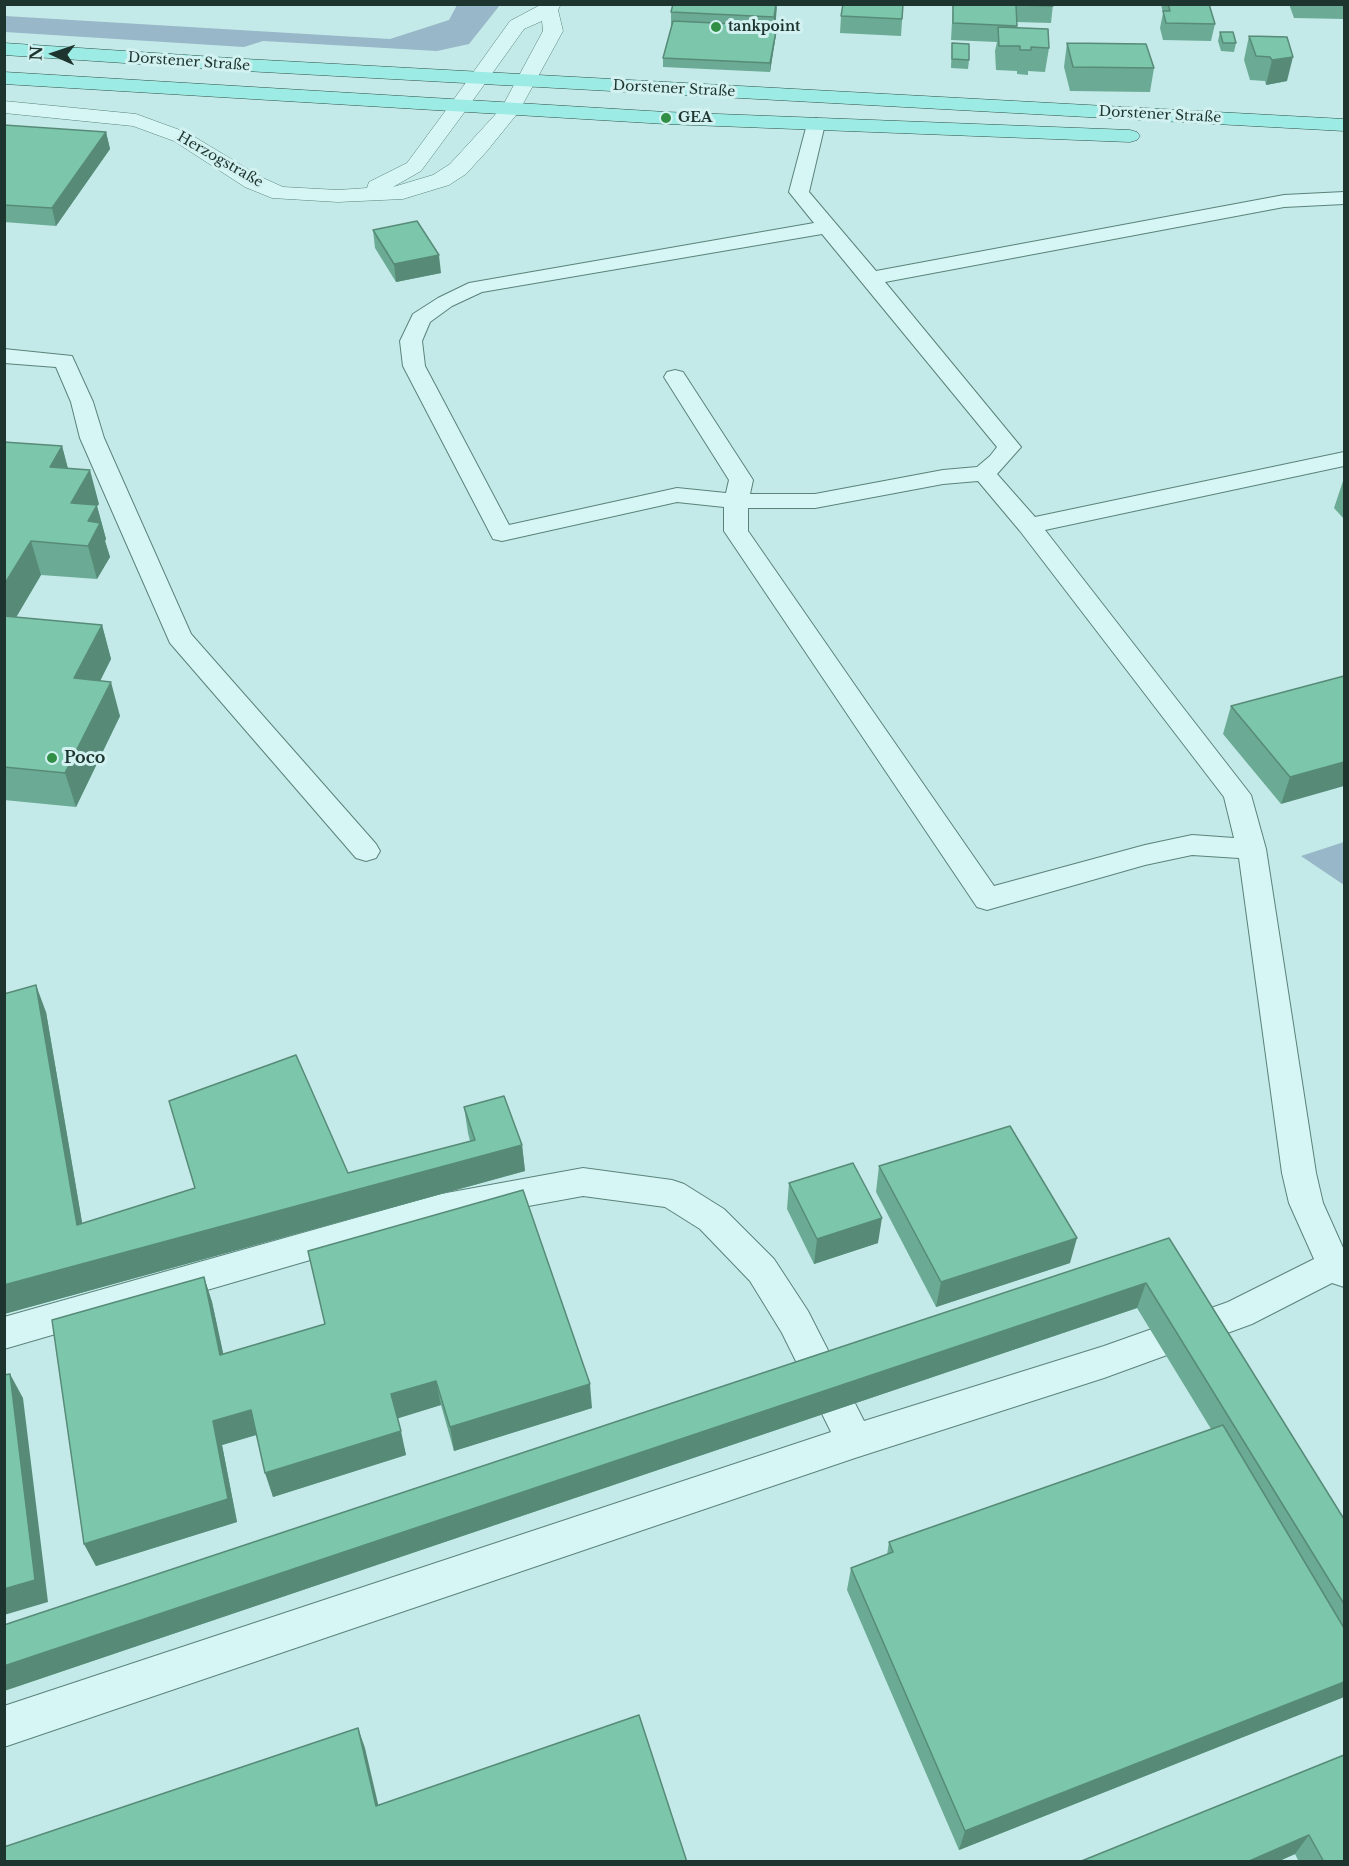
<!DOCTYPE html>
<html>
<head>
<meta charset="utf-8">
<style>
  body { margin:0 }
  #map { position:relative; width:1349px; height:1866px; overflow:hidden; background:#c3eae8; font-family:"Libre Baskerville",serif }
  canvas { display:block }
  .frame { position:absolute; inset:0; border:6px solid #1e342e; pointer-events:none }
  .north { position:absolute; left:24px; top:24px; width:60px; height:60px; -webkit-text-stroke:4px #d2f2f1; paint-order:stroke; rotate:273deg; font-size:16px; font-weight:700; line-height:24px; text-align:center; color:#1e342e }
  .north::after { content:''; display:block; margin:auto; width:21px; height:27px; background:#1e342e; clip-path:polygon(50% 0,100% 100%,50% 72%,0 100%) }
</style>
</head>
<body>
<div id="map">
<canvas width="1349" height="1866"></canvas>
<div class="frame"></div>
<div class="north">N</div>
</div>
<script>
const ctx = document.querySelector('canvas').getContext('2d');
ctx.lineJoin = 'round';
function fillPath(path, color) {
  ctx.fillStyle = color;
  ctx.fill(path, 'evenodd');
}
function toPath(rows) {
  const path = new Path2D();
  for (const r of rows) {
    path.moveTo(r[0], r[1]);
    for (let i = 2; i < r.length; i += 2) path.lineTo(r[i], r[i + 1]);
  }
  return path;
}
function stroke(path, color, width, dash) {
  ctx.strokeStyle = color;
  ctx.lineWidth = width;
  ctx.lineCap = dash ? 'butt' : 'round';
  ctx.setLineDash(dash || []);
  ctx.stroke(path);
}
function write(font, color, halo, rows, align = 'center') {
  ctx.font = font + ' "Libre Baskerville",serif';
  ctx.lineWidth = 6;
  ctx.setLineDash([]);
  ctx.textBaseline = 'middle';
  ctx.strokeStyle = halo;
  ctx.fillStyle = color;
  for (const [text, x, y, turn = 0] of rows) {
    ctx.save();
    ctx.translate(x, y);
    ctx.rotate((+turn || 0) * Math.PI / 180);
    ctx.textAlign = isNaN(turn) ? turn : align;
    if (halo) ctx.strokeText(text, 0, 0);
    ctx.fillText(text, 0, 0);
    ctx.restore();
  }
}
fillPath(toPath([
  [457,5,500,5,469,44,437,51,263,41,244,47,5,32,5,16,390,39,449,20],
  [1344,842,1344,885,1301,856]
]), '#98b7c8');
const service = toPath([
  [816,118,825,124,809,192,876,271,1284,195,1344,192,1344,204,1284,207,885,282,1021,447,997,474,1035,517,1344,452,1344,466,1045,530,1251,795,1266,849,1316,1173,1323,1203,1344,1250,1344,1287,1332,1283,1252,1324,1104,1378,855,1458,4,1747,4,1706,831,1432,782,1333,750,1281,700,1229,665,1207,583,1196,441,1222,4,1349,4,1317,441,1194,583,1168,672,1180,684,1184,724,1209,774,1259,808,1311,864,1421,1104,1346,1228,1302,1314,1259,1289,1203,1282,1173,1239,858,1192,855,1145,865,987,910,977,907,724,531,724,507,677,502,502,541,493,539,403,366,400,341,413,314,438,298,469,283,814,223,789,192,807,124,816,118],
  [822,234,997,447,990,456,977,467,943,470,815,494,750,494,753,480,683,372,675,370,667,372,664,377,729,480,726,493,677,488,509,525,425,366,422,341,430,322,452,306,482,292,822,234],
  [978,481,1020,531,1224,797,1234,838,1192,835,1145,845,994,886,748,531,748,508,815,508,943,484,978,481],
  [4,349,72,356,93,402,104,438,191,634,376,844,380,851,376,858,366,861,356,858,170,643,80,438,71,402,56,367,4,363,4,349]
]);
const minor = toPath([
  [459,100,466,102,469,106,421,171,393,187,433,175,450,164,504,105,511,103,518,105,521,109,487,151,466,174,449,185,403,199,338,202,272,198,245,187,174,141,133,126,4,113,4,101,136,114,188,133,261,177,283,187,338,190,367,188,369,182,407,163,452,102,459,100]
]);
const tertiary = toPath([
  [542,4,561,4,558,10,563,31,518,113,511,115,504,113,501,109,543,31,542,21,524,29,466,110,452,110,449,106,510,21,542,4]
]);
const primary = toPath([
  [4,43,245,59,1344,119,1344,131,245,71,4,55,4,43],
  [4,72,666,112,1130,130,1137,132,1140,136,1137,140,1130,142,666,124,4,84,4,72]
]);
stroke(service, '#5b837a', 2);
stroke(minor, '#5b837a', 1);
stroke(tertiary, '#5b837a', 1);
stroke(primary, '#2f5147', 1);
fillPath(service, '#d5f6f4');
fillPath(minor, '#d5f6f4');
fillPath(tertiary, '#d5f6f4');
fillPath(primary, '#9debe5');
fillPath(toPath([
  [777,4,775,26,777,26,776,34,770,72,663,67,663,58,671,28,671,12],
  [903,4,901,36,840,33,841,16],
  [953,4,1053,4,1051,23,1017,22,1017,28,1049,48,1045,72,1028,71,1028,75,1017,74,1017,71,996,70,995,51,997,42,951,40],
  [1161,4,1209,4,1215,24,1211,41,1163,40,1160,28,1163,13],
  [1289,4,1344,4,1344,19,1294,18],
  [1220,32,1236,43,1234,52,1221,51,1218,41],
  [1249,36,1287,37,1287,81,1266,85,1265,81,1250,80,1244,60],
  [952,43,969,60,968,69,951,68],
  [1067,43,1154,68,1150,92,1070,91,1064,67],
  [4,125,106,132,110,149,56,226,4,222],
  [373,230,441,273,396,282,375,248],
  [4,442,62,446,68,469,99,504,97,506,106,539,105,541,110,557,97,579,41,575,16,617,102,625,111,659,100,681,120,716,76,807,4,800],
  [1343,481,1344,481,1344,519,1334,508],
  [1344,676,1281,804,1223,734,1231,706],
  [46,1012,82,1223,348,1173,470,1141,468,1133,464,1107,522,1145,525,1171,4,1314],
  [879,1166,1070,1263,936,1307,876,1192],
  [789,1183,878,1243,814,1264,787,1209],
  [1169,1238,1344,1519,1344,1697,959,1850,847,1590,851,1568,887,1555,889,1542,1211,1429,1137,1308,4,1691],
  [204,1277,212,1302,223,1354,325,1324,592,1408,454,1451,441,1405,397,1418,406,1455,273,1497,257,1435,222,1445,237,1522,96,1566,84,1544],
  [1344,1755,1344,1862,1299,1862,1295,1854,1277,1862,1079,1862]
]), '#6baa94');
fillPath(toPath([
  [777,4,776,18,774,34,774,17],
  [777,26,776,34,770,72,770,63],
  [1293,57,1287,81,1266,85,1272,60],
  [106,132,110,149,56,226,52,208],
  [439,255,441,273,396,282,394,264],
  [62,446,71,480,50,467],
  [90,470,99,504,97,506,106,539,105,541,110,557,97,579,88,546,71,503],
  [31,541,41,575,4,638,4,585],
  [102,625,111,659,84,713,74,678],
  [111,682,120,716,76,807,65,773],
  [1344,762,1344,786,1281,804,1290,777],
  [36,985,46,1012,87,1251,77,1225],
  [522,1145,525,1171,4,1314,4,1285],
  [882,1218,878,1243,814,1264,817,1239],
  [1077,1238,1070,1263,936,1307,941,1282],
  [204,1277,212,1302,229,1380,220,1355],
  [1146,1283,1137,1308,4,1691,4,1666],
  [10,1374,23,1398,48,1602,4,1615],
  [436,1381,441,1405,396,1419,391,1394],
  [590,1384,592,1408,454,1451,450,1427],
  [251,1410,259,1434,222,1445,237,1522,96,1566,84,1544,213,1421],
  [401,1431,406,1455,273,1497,265,1473],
  [1344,1682,1344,1697,959,1850,965,1831],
  [358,1728,365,1748,383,1825,376,1806],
  [1309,1835,1295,1854,1277,1862,1247,1862]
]), '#578b78');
const building = toPath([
  [673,4,776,4,774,17,671,12,673,4],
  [843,4,903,4,902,19,841,16,843,4],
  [953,4,1053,4,1053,6,1016,5,1017,26,953,23,953,4],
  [1168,4,1209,4,1215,24,1166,23,1163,11,1170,11,1168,4],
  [673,21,777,26,770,63,663,58,673,21],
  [998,27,1048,29,1049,48,1031,47,1031,50,1020,50,1020,46,999,46,998,27],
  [1220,32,1233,32,1236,43,1223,43,1220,32],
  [1249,36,1287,37,1293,57,1272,60,1270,57,1256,56,1249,36],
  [952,43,969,44,969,60,952,59,952,43],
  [1067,43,1146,44,1154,68,1073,67,1067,43],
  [4,125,106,132,52,208,4,205,4,125],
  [417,221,439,255,394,264,373,230,417,221],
  [4,442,62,446,50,467,90,470,71,503,97,505,88,521,100,523,88,546,31,541,4,585,4,442],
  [4,616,102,625,74,678,111,682,65,773,4,767,4,616],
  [1344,676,1344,762,1290,777,1231,706,1344,676],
  [36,985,77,1225,195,1188,169,1101,296,1055,348,1173,475,1140,464,1107,504,1096,522,1145,4,1285,4,994,36,985],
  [1010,1126,1077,1238,941,1282,879,1166,1010,1126],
  [853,1163,882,1218,817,1239,789,1183,853,1163],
  [523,1190,590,1384,450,1427,436,1381,391,1394,401,1431,265,1473,251,1410,213,1421,228,1499,84,1544,52,1320,204,1277,220,1355,325,1324,308,1251,523,1190],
  [1169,1238,1344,1519,1344,1604,1146,1283,4,1666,4,1625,1169,1238],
  [10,1374,35,1580,4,1589,4,1375,10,1374],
  [1223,1425,1344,1628,1344,1682,965,1831,851,1568,893,1552,889,1542,1223,1425],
  [639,1715,687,1862,4,1862,4,1847,358,1728,376,1806,639,1715],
  [1344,1755,1344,1862,1324,1862,1309,1835,1247,1862,1079,1862,1344,1755]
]);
fillPath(building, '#7cc6ac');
stroke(building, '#578b78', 1.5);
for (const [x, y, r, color] of [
  [716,27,6,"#308e45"],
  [666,118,6,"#308e45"],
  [52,758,6,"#308e45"]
]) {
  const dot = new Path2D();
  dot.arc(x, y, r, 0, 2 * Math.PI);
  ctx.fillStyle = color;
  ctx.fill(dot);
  stroke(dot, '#d2f2f1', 2);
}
write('bold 14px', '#1e342e', '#d2f2f1', [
  ["tankpoint",728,27],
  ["GEA",678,118]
], 'left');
write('14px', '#1e342e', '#d2f2f1', [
  ["Dorstener Straße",189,62,4],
  ["Dorstener Straße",674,89,3],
  ["Dorstener Straße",1160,115,3],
  ["Herzogstraße",220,160,30]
]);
write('bold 16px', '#1e342e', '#d2f2f1', [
  ["Poco",64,758]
], 'left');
</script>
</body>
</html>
